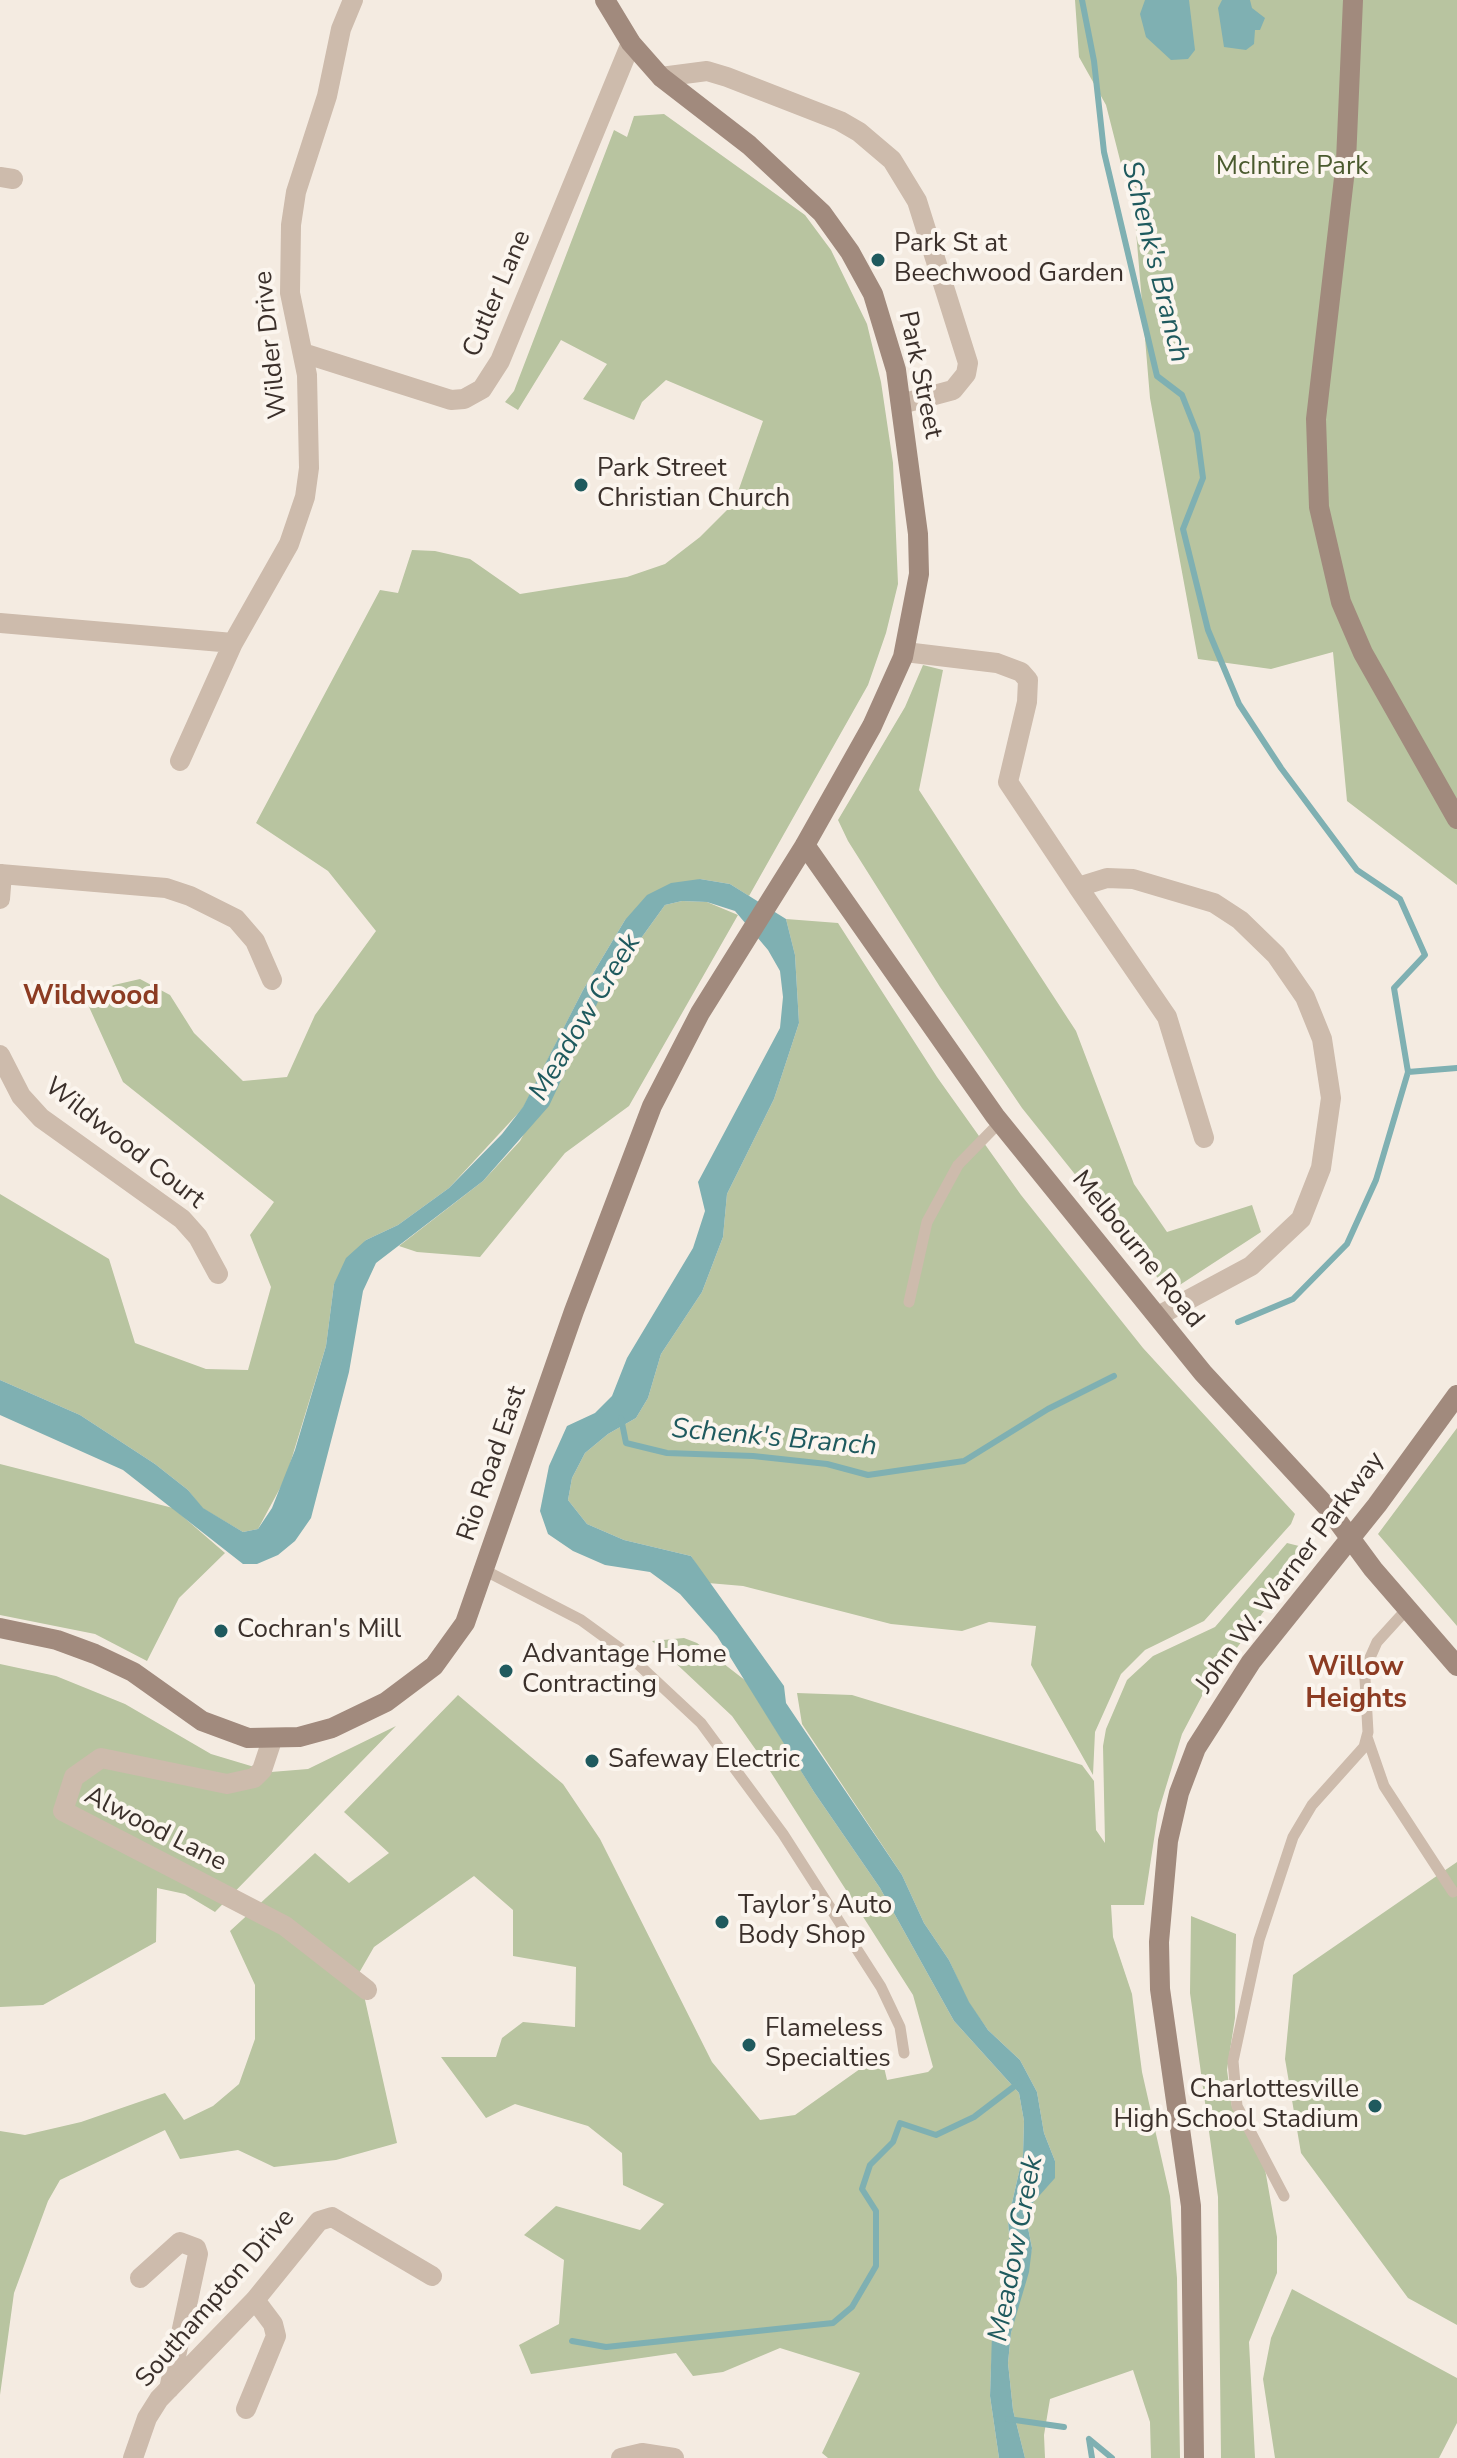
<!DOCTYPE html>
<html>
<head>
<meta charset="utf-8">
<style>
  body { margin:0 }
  canvas { display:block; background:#f4ebe1 }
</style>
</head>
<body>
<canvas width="1457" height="2458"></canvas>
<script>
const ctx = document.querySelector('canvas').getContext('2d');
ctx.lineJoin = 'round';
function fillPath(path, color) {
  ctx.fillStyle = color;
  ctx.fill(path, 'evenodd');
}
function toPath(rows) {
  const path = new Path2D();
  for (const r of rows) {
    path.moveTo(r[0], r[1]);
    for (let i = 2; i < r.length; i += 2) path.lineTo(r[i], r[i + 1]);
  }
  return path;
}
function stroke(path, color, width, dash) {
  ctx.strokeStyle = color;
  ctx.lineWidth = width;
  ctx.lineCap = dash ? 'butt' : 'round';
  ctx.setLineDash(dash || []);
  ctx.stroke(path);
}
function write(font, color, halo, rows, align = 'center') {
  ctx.font = font + ' "Nunito Sans",sans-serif';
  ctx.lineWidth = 8;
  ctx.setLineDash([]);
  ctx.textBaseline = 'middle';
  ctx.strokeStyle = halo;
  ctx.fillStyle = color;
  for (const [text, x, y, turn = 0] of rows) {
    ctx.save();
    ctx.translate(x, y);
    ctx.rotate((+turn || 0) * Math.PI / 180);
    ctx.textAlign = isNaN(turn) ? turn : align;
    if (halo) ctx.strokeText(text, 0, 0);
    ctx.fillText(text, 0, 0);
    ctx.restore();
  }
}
fillPath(toPath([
  [1075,0,1457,0,1457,885,1347,801,1333,652,1271,669,1198,659,1150,398,1135,219,1106,105,1079,57],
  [664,114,805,215,831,250,867,324,881,382,893,463,898,584,886,633,868,685,749,896,730,884,700,879,625,920,583,990,523,1108,449,1188,398,1225,366,1240,334,1284,326,1346,286,1477,258,1529,243,1532,202,1508,188,1490,155,1464,80,1415,0,1380,0,1194,109,1259,135,1343,206,1369,248,1370,271,1287,250,1235,274,1202,123,1082,85,998,114,985,140,979,170,995,194,1033,243,1081,287,1077,315,1015,376,931,328,871,256,823,380,590,398,593,412,550,435,551,470,559,520,594,627,577,665,564,700,537,734,503,763,421,666,380,642,402,634,420,583,399,607,364,561,340,518,410,505,402,514,391,614,130,627,137,634,116],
  [923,665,943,670,919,790,1076,1031,1134,1184,1167,1232,1252,1205,1261,1232,1169,1292,1022,1108,940,987,848,841,838,820,905,707],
  [682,901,707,902,738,915,629,1106,565,1153,480,1257,417,1252,399,1246,483,1181,520,1141,603,991,665,905],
  [786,919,838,923,937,1077,1021,1195,1143,1348,1295,1514,1291,1524,1204,1621,1145,1650,1121,1674,1095,1732,1093,1775,1031,1665,1036,1626,989,1622,962,1631,891,1624,743,1586,708,1583,691,1556,624,1540,587,1524,568,1500,572,1478,585,1453,608,1434,636,1418,648,1398,661,1354,702,1292,723,1237,727,1194,774,1099,799,1023,795,955],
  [1457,1428,1457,1626,1378,1534],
  [0,1464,173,1508,225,1553,179,1598,147,1661,95,1634,0,1615],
  [1287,1543,1307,1548,1303,1558,1203,1694,1182,1734,1158,1813,1144,1905,1111,1905,1113,1937,1132,1994,1142,2072,1170,2196,1177,2278,1180,2458,1151,2458,1150,2422,1133,2370,1050,2399,1044,2435,1045,2458,1025,2458,1013,2410,1008,2363,1011,2333,1032,2248,1027,2223,1031,2204,1055,2161,1044,2133,1037,2092,1020,2060,988,2030,968,2002,949,1960,924,1923,902,1875,802,1724,797,1693,852,1695,1082,1765,1094,1781,1096,1830,1105,1843,1103,1746,1106,1729,1127,1680,1153,1656,1215,1627],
  [684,1638,697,1643,746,1681,814,1792,880,1888,954,2021,1019,2093,1024,2121,1023,2155,1008,2220,1010,2249,1006,2280,996,2306,991,2367,990,2396,999,2458,828,2458,822,2453,860,2373,780,2348,723,2372,693,2376,676,2353,531,2374,519,2345,559,2324,564,2260,524,2235,556,2206,640,2230,664,2204,623,2185,622,2153,588,2126,515,2104,486,2118,441,2057,496,2057,502,2038,523,2022,575,2027,576,1967,513,1956,513,1910,474,1876,374,1947,359,1973,397,2143,336,2160,274,2167,238,2150,180,2159,165,2130,60,2180,48,2201,14,2293,0,2395,0,2131,25,2135,81,2122,165,2093,184,2120,213,2106,239,2084,255,2039,255,1985,230,1931,315,1853,349,1883,389,1853,344,1812,458,1695,563,1784,600,1839,712,2062,760,2120,795,2115,881,2054,887,2080,928,2072,933,2067,913,1995,763,1760,732,1716,652,1641],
  [0,1664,56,1676,125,1704,211,1754,271,1772,308,1769,396,1726,215,1912,185,1894,157,1888,156,1942,43,2005,0,2007],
  [1457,1862,1457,2325,1408,2298,1301,2153,1285,2059,1293,1975],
  [1191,1916,1236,1934,1235,2018,1227,2070,1232,2107,1265,2169,1277,2237,1277,2273,1249,2342,1255,2458,1221,2458,1218,2197,1190,1993],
  [1292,2289,1457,2378,1457,2423,1439,2458,1275,2458,1263,2379,1271,2338]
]), '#b8c4a0');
fillPath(toPath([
  [1145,0,1189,0,1195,50,1188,59,1171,60,1146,37,1140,14],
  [1222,0,1250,0,1252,8,1265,18,1260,30,1255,30,1254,44,1246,50,1224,47,1218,8],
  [700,879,730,884,786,919,795,955,799,1023,774,1099,727,1194,723,1237,702,1292,661,1354,648,1398,636,1418,608,1434,585,1453,572,1478,568,1500,587,1524,624,1540,691,1556,784,1686,786,1703,902,1875,924,1923,949,1960,969,2002,988,2030,1020,2060,1037,2092,1044,2133,1055,2161,1055,2178,1031,2205,1027,2223,1032,2248,1029,2272,1011,2333,1008,2363,1013,2410,1025,2458,999,2458,990,2396,992,2334,1006,2280,1010,2249,1008,2220,1023,2155,1024,2121,1019,2093,954,2021,880,1888,814,1792,717,1636,680,1594,650,1572,605,1565,573,1551,548,1534,540,1511,549,1466,567,1426,595,1413,612,1396,627,1358,693,1248,705,1211,698,1182,780,1028,783,997,780,971,768,950,735,911,707,902,682,901,665,905,603,991,549,1106,483,1181,376,1263,363,1291,349,1372,311,1518,295,1541,278,1555,257,1564,243,1564,123,1470,0,1415,0,1380,80,1415,155,1464,188,1490,203,1508,243,1532,258,1529,272,1508,295,1450,326,1346,334,1284,346,1258,366,1240,398,1225,449,1188,502,1134,523,1107,583,990,625,920,647,895,671,883]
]), '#7fb0b2');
stroke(toPath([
  [1082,0,1094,61,1104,152,1157,376,1182,395,1197,433,1203,478,1183,529,1208,630,1239,704,1281,768,1357,870,1400,899,1425,955,1394,988,1408,1072,1376,1180,1347,1244,1293,1299,1238,1322],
  [1408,1072,1457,1068],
  [621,1418,626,1443,667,1453,753,1456,827,1464,868,1475,964,1461,1048,1409,1114,1376],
  [572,2341,606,2347,833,2323,852,2307,876,2266,876,2211,862,2189,870,2165,893,2142,900,2123,936,2135,974,2117,1020,2082],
  [1008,2419,1064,2427],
  [1089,2439,1112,2458],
  [1089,2439,1092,2458]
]), '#7fb0b2', 6);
stroke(toPath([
  [909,1302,927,1222,958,1165,1000,1122],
  [484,1570,581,1620,625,1652,701,1723,783,1834,881,1987,900,2027,904,2053],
  [1367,1737,1384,1786,1453,1892],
  [1284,2196,1237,2106,1233,2061,1259,1940,1293,1837,1312,1805,1364,1747,1368,1732,1365,1679,1369,1660,1377,1642,1407,1609]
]), '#cdbbac', 11);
stroke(toPath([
  [661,77,707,71,727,77,840,121,859,132,892,160,917,201,968,363,966,374,953,390,901,404],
  [0,177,13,179],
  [303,353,451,400,464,399,482,389,500,361,631,43],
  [0,623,233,643],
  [905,652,997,663,1021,672,1028,680,1027,702,1008,782,1078,887],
  [180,761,233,643,289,544,305,497,309,468,307,375,290,293,291,225,296,192,327,96,341,29,353,0],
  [0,874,166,888,190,896,236,919,255,941,272,980],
  [0,899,2,874],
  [0,1055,21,1096,41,1118,182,1219,198,1237,218,1274],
  [1158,1316,1251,1266,1301,1219,1321,1168,1331,1098,1322,1039,1305,997,1276,955,1240,920,1214,903,1133,879,1107,878,1078,887,1167,1017,1204,1138],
  [272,1740,262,1770,254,1778,227,1784,101,1758,74,1777,63,1811,285,1926,367,1990],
  [140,2278,180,2242,196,2248,198,2254,169,2389],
  [246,2409,276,2336,273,2324,255,2300],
  [133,2458,147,2418,159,2399,255,2300,319,2221,332,2217,432,2276],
  [621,2458,642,2453,674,2458]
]), '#cdbbac', 20);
stroke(toPath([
  [1353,0,1346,161,1316,419,1319,507,1341,602,1363,653,1457,819],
  [805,845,995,1116,1203,1373,1328,1508,1373,1569,1457,1666],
  [0,1628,57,1640,95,1654,133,1672,202,1721,248,1738,299,1737,332,1728,386,1702,434,1666,465,1623,574,1311,652,1106,700,1013,805,845,872,726,903,657,919,574,918,534,896,370,873,294,850,252,822,213,749,145,661,77,631,43,605,0],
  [1194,2458,1191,2206,1160,1989,1159,1942,1168,1841,1179,1793,1196,1748,1251,1662,1377,1505,1457,1395]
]), '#a18a7d', 20);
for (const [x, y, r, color] of [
  [878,260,8,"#1f5a5e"],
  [581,485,8,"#1f5a5e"],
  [221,1631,8,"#1f5a5e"],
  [506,1671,8,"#1f5a5e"],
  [592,1761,8,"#1f5a5e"],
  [722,1922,8,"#1f5a5e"],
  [749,2045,8,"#1f5a5e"],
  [1375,2106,8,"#1f5a5e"]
]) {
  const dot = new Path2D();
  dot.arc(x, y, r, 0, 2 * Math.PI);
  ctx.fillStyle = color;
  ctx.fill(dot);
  stroke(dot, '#fbf5ee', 3);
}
write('26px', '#4a5a2e', '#fbf5ee', [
  ["McIntire Park",1292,168]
]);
write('26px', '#3b302b', '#fbf5ee', [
  ["Park St at",894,245],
  ["Beechwood Garden",894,275],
  ["Park Street",597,470],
  ["Christian Church",597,500],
  ["Cochran's Mill",237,1631],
  ["Advantage Home",522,1656],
  ["Contracting",522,1686],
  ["Safeway Electric",608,1761],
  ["Taylor’s Auto",738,1907],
  ["Body Shop",738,1937],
  ["Flameless",765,2030],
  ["Specialties",765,2060],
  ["Charlottesville",1359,2091,"right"],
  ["High School Stadium",1359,2121,"right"]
], 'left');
write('26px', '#3b302b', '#fbf5ee', [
  ["Cutler Lane",498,294,-67],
  ["Wilder Drive",272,345,-96],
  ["Park Street",919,375,78],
  ["Wildwood Court",124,1144,38],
  ["Melbourne Road",1137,1250,51],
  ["Rio Road East",493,1464,-71],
  ["John W. Warner Parkway",1291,1573,-53],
  ["Alwood Lane",155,1830,27],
  ["Southampton Drive",216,2299,-49]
]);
write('italic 28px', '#1f5a5e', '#fbf5ee', [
  ["Schenk's Branch",1154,262,76],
  ["Meadow Creek",586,1018,-59],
  ["Schenk's Branch",774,1439,5],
  ["Meadow Creek",1017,2249,-79]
]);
write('bold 28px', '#8c3b22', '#fbf5ee', [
  ["Wildwood",91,997],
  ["Willow",1356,1668],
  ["Heights",1356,1700]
]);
</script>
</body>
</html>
